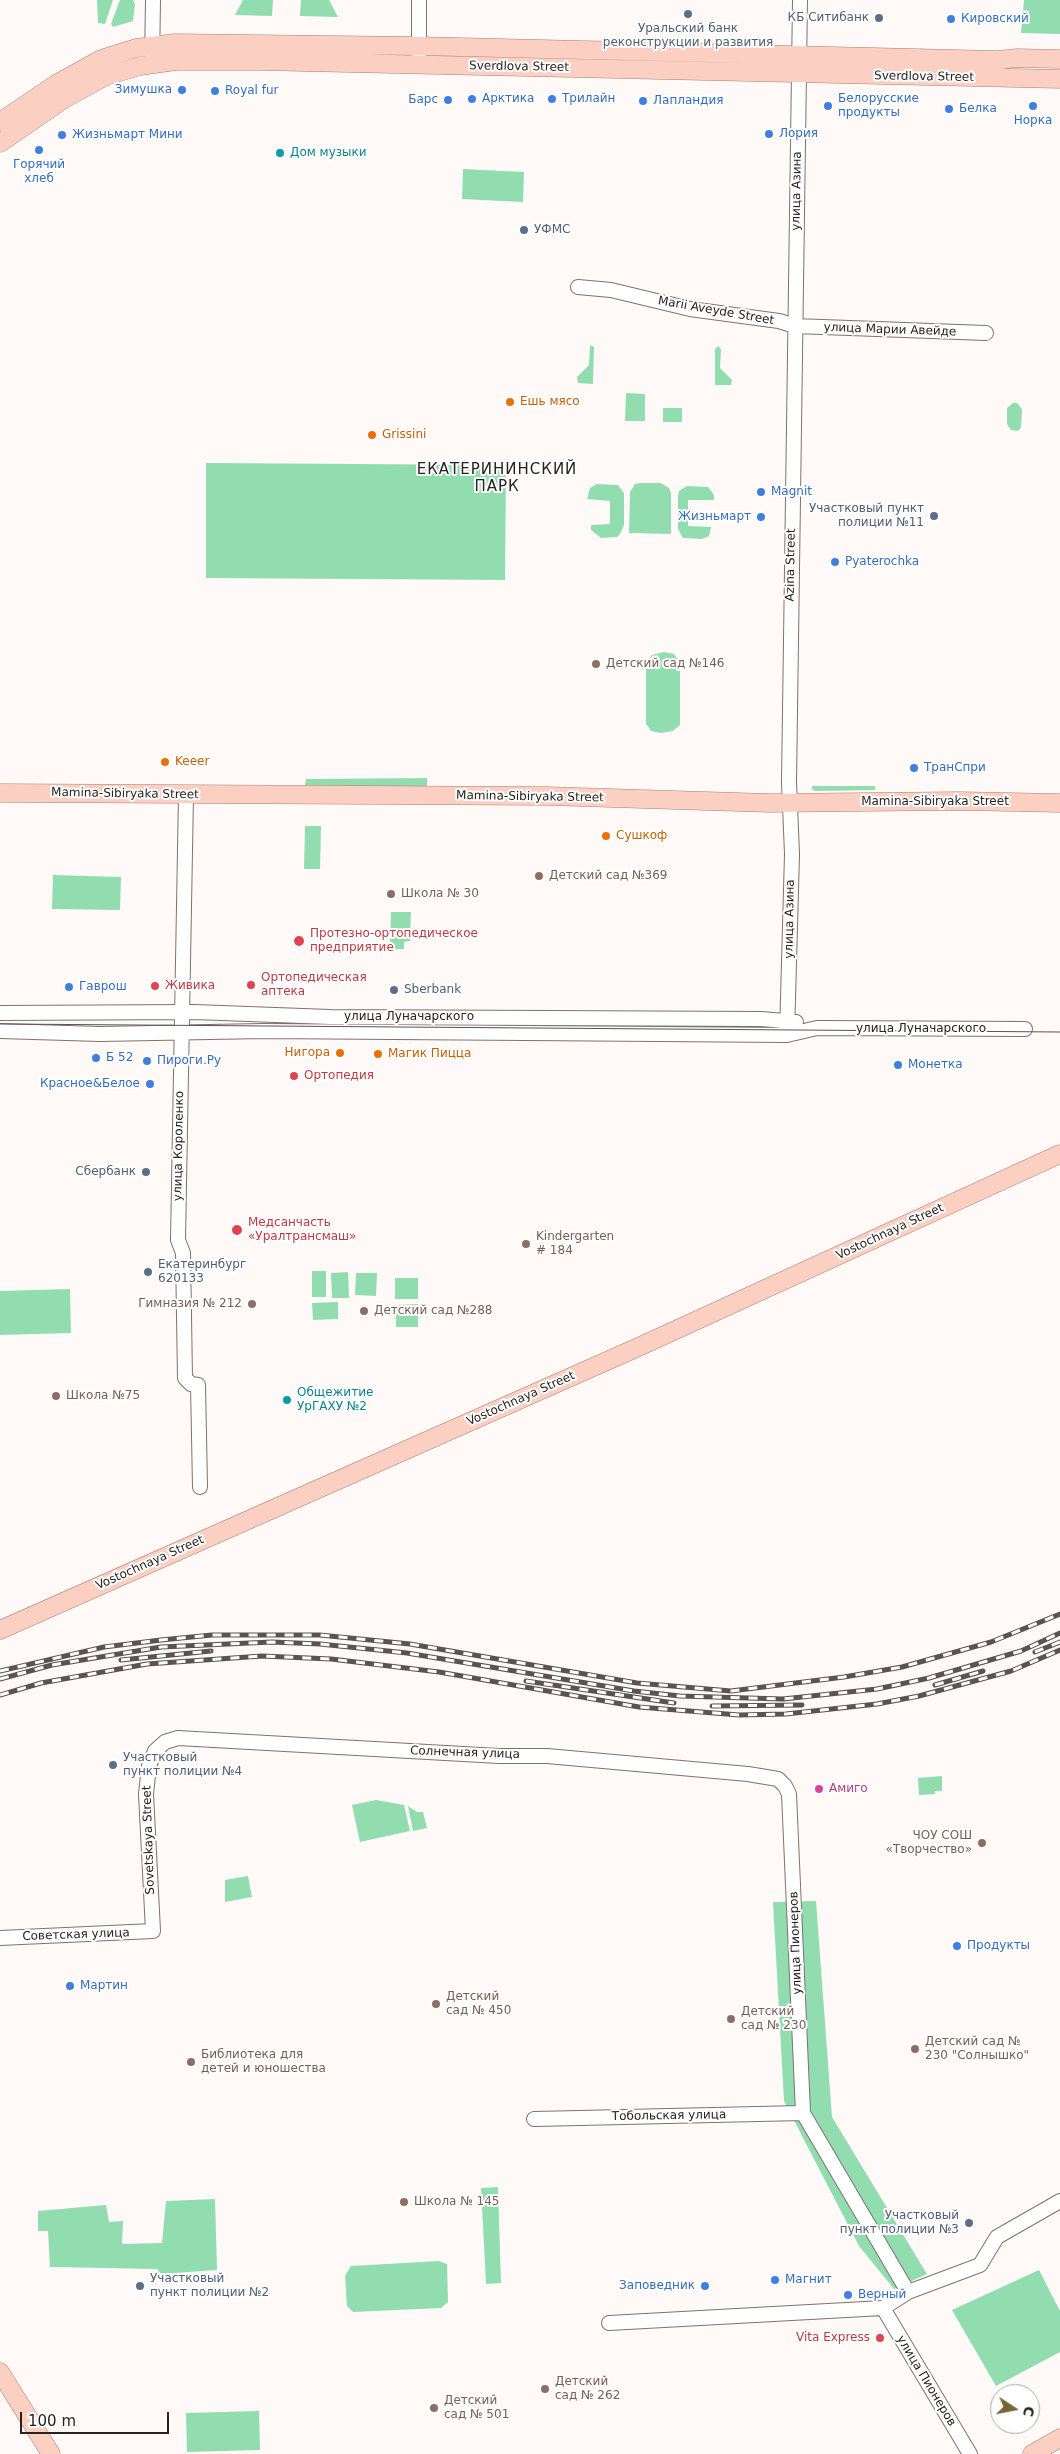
<!DOCTYPE html>
<html>
<head>
<meta charset="utf-8">
<style>
  body { margin:0 }
  #map { position:relative; width:1060px; height:2454px; overflow:hidden; background:#fffaf7; font-family:"DejaVu Sans",sans-serif }
  canvas { display:block }
  .north { position:absolute; left:990px; top:2384px; width:50px; height:50px; box-sizing:border-box; background:#fff; border:1px solid #a8a7a5; border-radius:50%; rotate:101deg; font-size:14px; font-weight:700; line-height:20px; text-align:center; color:#26221f }
  .north::after { content:''; display:block; margin:auto; width:18px; height:22px; background:#766634; clip-path:polygon(50% 0,100% 100%,50% 72%,0 100%) }
  .scale { position:absolute; left:20px; top:2412px; width:149px; height:22px; box-sizing:border-box; border:2px solid #26221f; border-top:0; padding-left:6px; font-size:15px; line-height:18px; white-space:nowrap; color:#26221f; -webkit-text-stroke:4px #fff; paint-order:stroke }
</style>
</head>
<body>
<div id="map">
<canvas width="1060" height="2454"></canvas>
<div class="north">С</div>
<div class="scale">100 m</div>
</div>
<script>
const ctx = document.querySelector('canvas').getContext('2d');
ctx.lineJoin = 'round';
function fillPath(path, color) {
  ctx.fillStyle = color;
  ctx.fill(path, 'evenodd');
}
function toPath(rows) {
  const path = new Path2D();
  for (const r of rows) {
    path.moveTo(r[0], r[1]);
    for (let i = 2; i < r.length; i += 2) path.lineTo(r[i], r[i + 1]);
  }
  return path;
}
function stroke(path, color, width, dash) {
  ctx.strokeStyle = color;
  ctx.lineWidth = width;
  ctx.lineCap = dash ? 'butt' : 'round';
  ctx.setLineDash(dash || []);
  ctx.stroke(path);
}
function write(font, color, halo, rows, align = 'center') {
  ctx.font = font + ' "DejaVu Sans",sans-serif';
  ctx.lineWidth = 4;
  ctx.setLineDash([]);
  ctx.textBaseline = 'middle';
  ctx.strokeStyle = halo;
  ctx.fillStyle = color;
  for (const [text, x, y, turn = 0] of rows) {
    ctx.save();
    ctx.translate(x, y);
    ctx.rotate((+turn || 0) * Math.PI / 180);
    ctx.textAlign = isNaN(turn) ? turn : align;
    if (halo) ctx.strokeText(text, 0, 0);
    ctx.fillText(text, 0, 0);
    ctx.restore();
  }
}
fillPath(toPath([
  [97,0,113,0,105,24,98,23],
  [120,0,133,0,135,4,133,21,113,27,111,24],
  [243,0,273,0,272,16,235,15],
  [301,0,329,0,338,17,300,16],
  [1024,0,1060,0,1060,34,1021,33],
  [463,169,524,172,523,202,462,199],
  [590,345,594,347,593,384,578,383,577,377,589,365],
  [718,346,721,349,720,368,732,380,731,385,715,385,715,349],
  [626,393,645,394,645,421,625,421],
  [1013,403,1017,403,1022,409,1021,427,1018,431,1011,430,1007,424,1007,408],
  [663,408,682,408,682,422,663,422],
  [206,463,506,465,505,580,206,578],
  [640,483,661,483,669,488,671,493,671,534,629,533,630,492,635,484],
  [597,484,618,485,624,493,624,525,620,534,617,537,601,538,591,530,591,525,610,524,610,501,587,499,590,488],
  [687,486,708,487,714,495,714,500,688,500,688,526,711,527,709,536,702,539,683,538,678,529,678,496,679,491],
  [664,652,674,654,680,663,680,725,673,731,661,733,651,731,646,724,646,663,652,655],
  [427,778,427,788,305,785,306,779],
  [812,786,875,786,875,790,815,791,812,789],
  [305,826,321,826,320,869,304,869],
  [53,875,121,877,120,910,52,909],
  [391,912,411,912,410,941,404,942,404,949,390,949],
  [312,1271,326,1271,326,1297,312,1297],
  [348,1272,349,1298,332,1298,331,1273],
  [356,1273,377,1273,376,1296,355,1295],
  [395,1278,418,1278,418,1299,395,1299],
  [70,1289,71,1333,0,1335,0,1291],
  [338,1302,338,1319,313,1320,312,1303],
  [418,1304,418,1327,396,1327,396,1305],
  [942,1776,942,1791,935,1791,935,1794,919,1795,918,1778],
  [376,1800,404,1805,410,1831,360,1842,352,1805],
  [408,1806,417,1812,423,1812,427,1828,413,1831],
  [248,1876,252,1897,225,1902,225,1880],
  [816,1901,832,2117,927,2274,894,2289,859,2246,784,2101,773,1902],
  [498,2187,501,2283,486,2284,481,2188],
  [215,2199,217,2270,161,2274,157,2269,50,2267,48,2231,38,2231,38,2211,106,2205,109,2222,123,2221,122,2244,162,2243,166,2201],
  [439,2261,447,2264,448,2302,441,2308,353,2312,347,2306,345,2276,351,2266],
  [1039,2270,1060,2311,1060,2352,996,2386,952,2310],
  [259,2411,260,2450,187,2452,186,2413]
]), '#91ddaf');
const minor = toPath([
  [152,64,153,0],
  [419,65,419,0],
  [578,287,611,290,690,309,779,321,795,326,986,333],
  [186,795,178,1240,183,1253,185,1378,191,1384,198,1385,200,1487],
  [0,1013,194,1012,330,1017,761,1019,796,1022],
  [0,1031,100,1034,264,1031,787,1035,817,1028,1025,1029],
  [787,1035,792,854,789,782,800,0],
  [0,1938,153,1931,146,1794,149,1766,155,1751,165,1742,178,1738,499,1756,547,1756,748,1774,778,1779,785,1786,789,1794,803,2113,908,2292],
  [534,2119,803,2113],
  [883,2308,970,2454],
  [609,2323,883,2308,908,2292,980,2265,997,2237,1060,2201]
]);
const major = toPath([
  [0,122,56,84,101,59,136,48,175,43,418,46,998,60,1017,58,1060,59],
  [0,143,64,99,106,76,140,66,176,61,258,61,1060,79],
  [0,793,547,796,770,803,959,801,1060,803],
  [0,1630,634,1349,1060,1154],
  [0,2372,51,2454],
  [1032,2454,1060,2438]
]);
stroke(minor, '#7d736d', 16);
stroke(major, '#ae7e6e', 19);
stroke(minor, '#fff', 14);
stroke(major, '#fbcfc2', 18);
stroke(toPath([
  [0,1024,1060,1032]
]), '#585451', 1);
const rail = toPath([
  [1035,1652,1060,1642],
  [121,1660,211,1651],
  [0,1671,104,1647,161,1640,212,1635,320,1635,410,1644,637,1683,731,1691,844,1677,902,1667,991,1642,1060,1614],
  [0,1679,52,1665,161,1647,272,1642,320,1644,407,1653,634,1691,680,1696,783,1699,877,1689,929,1678,1021,1651,1060,1633],
  [526,1681,674,1703],
  [935,1685,983,1671],
  [0,1695,41,1683,147,1664,262,1656,331,1659,439,1672,639,1707,739,1715,786,1714,877,1704,919,1696,1011,1671,1060,1650],
  [712,1706,802,1705]
]);
stroke(rail, '#585451', 5);
stroke(rail, '#fff', 3, [9]);
for (const [x, y, r, color] of [
  [688,14,5,"#5c6f8a"],
  [879,18,5,"#5c6f8a"],
  [951,19,5,"#3f7fe0"],
  [182,90,5,"#3f7fe0"],
  [215,91,5,"#3f7fe0"],
  [472,99,5,"#3f7fe0"],
  [552,99,5,"#3f7fe0"],
  [448,100,5,"#3f7fe0"],
  [643,101,5,"#3f7fe0"],
  [828,106,5,"#3f7fe0"],
  [1033,106,5,"#3f7fe0"],
  [949,109,5,"#3f7fe0"],
  [769,134,5,"#3f7fe0"],
  [62,135,5,"#3f7fe0"],
  [39,150,5,"#3f7fe0"],
  [280,153,5,"#0f9aa8"],
  [524,230,5,"#5c6f8a"],
  [510,402,5,"#e8710a"],
  [372,435,5,"#e8710a"],
  [761,492,5,"#3f7fe0"],
  [934,516,5,"#5c6f8a"],
  [761,517,5,"#3f7fe0"],
  [835,562,5,"#3f7fe0"],
  [596,664,5,"#8d6e63"],
  [165,762,5,"#e8710a"],
  [914,768,5,"#3f7fe0"],
  [606,836,5,"#e8710a"],
  [539,876,5,"#8d6e63"],
  [391,894,5,"#8d6e63"],
  [299,941,6,"#e0444e"],
  [251,985,5,"#e0444e"],
  [155,986,5,"#e0444e"],
  [69,987,5,"#3f7fe0"],
  [394,990,5,"#5c6f8a"],
  [340,1053,5,"#e8710a"],
  [378,1054,5,"#e8710a"],
  [96,1058,5,"#3f7fe0"],
  [147,1061,5,"#3f7fe0"],
  [898,1065,5,"#3f7fe0"],
  [294,1076,5,"#e0444e"],
  [150,1084,5,"#3f7fe0"],
  [146,1172,5,"#5c6f8a"],
  [237,1230,6,"#e0444e"],
  [526,1244,5,"#8d6e63"],
  [148,1272,5,"#5c6f8a"],
  [252,1304,5,"#8d6e63"],
  [364,1311,5,"#8d6e63"],
  [56,1396,5,"#8d6e63"],
  [287,1400,5,"#0f9aa8"],
  [113,1765,5,"#5c6f8a"],
  [819,1789,5,"#d1479c"],
  [982,1843,5,"#8d6e63"],
  [957,1946,5,"#3f7fe0"],
  [70,1986,5,"#3f7fe0"],
  [436,2004,5,"#8d6e63"],
  [731,2019,5,"#8d6e63"],
  [915,2049,5,"#8d6e63"],
  [191,2062,5,"#8d6e63"],
  [404,2202,5,"#8d6e63"],
  [969,2223,5,"#5c6f8a"],
  [775,2280,5,"#3f7fe0"],
  [140,2286,5,"#5c6f8a"],
  [705,2286,5,"#3f7fe0"],
  [848,2295,5,"#3f7fe0"],
  [880,2338,5,"#e0444e"],
  [545,2389,5,"#8d6e63"],
  [434,2408,5,"#8d6e63"]
]) {
  const dot = new Path2D();
  dot.arc(x, y, r, 0, 2 * Math.PI);
  ctx.fillStyle = color;
  ctx.fill(dot);
  stroke(dot, '#fff', 2);
}
write('12px', '#4e5e75', '#fff', [
  ["КБ Ситибанк",869,18,"right"],
  ["Уральский банк",688,29,"center"],
  ["реконструкции и развития",688,43,"center"],
  ["УФМС",534,230],
  ["Участковый пункт",924,509,"right"],
  ["полиции №11",924,523,"right"],
  ["Sberbank",404,990],
  ["Сбербанк",136,1172,"right"],
  ["Екатеринбург",158,1265],
  ["620133",158,1279],
  ["Участковый",123,1758],
  ["пункт полиции №4",123,1772],
  ["Участковый",959,2216,"right"],
  ["пункт полиции №3",959,2230,"right"],
  ["Участковый",150,2279],
  ["пункт полиции №2",150,2293]
], 'left');
write('12px', '#366cbe', '#fff', [
  ["Кировский",961,19],
  ["Зимушка",172,90,"right"],
  ["Royal fur",225,91],
  ["Арктика",482,99],
  ["Трилайн",562,99],
  ["Белорусские",838,99],
  ["продукты",838,113],
  ["Барс",438,100,"right"],
  ["Лапландия",653,101],
  ["Белка",959,109],
  ["Норка",1033,121,"center"],
  ["Лория",779,134],
  ["Жизньмарт Мини",72,135],
  ["Горячий",39,165,"center"],
  ["хлеб",39,179,"center"],
  ["Magnit",771,492],
  ["Жизньмарт",751,517,"right"],
  ["Pyaterochka",845,562],
  ["ТранСпри",924,768],
  ["Гаврош",79,987],
  ["Б 52",106,1058],
  ["Пироги.Ру",157,1061],
  ["Монетка",908,1065],
  ["Красное&Белое",140,1084,"right"],
  ["Продукты",967,1946],
  ["Мартин",80,1986],
  ["Магнит",785,2280],
  ["Заповедник",695,2286,"right"],
  ["Верный",858,2295]
], 'left');
write('12px', '#26221f', '#fff', [
  ["Sverdlova Street",519,67,1],
  ["Sverdlova Street",924,77,1],
  ["улица Азина",797,191,-89],
  ["Marii Aveyde Street",716,311,10],
  ["улица Марии Авейде",890,330,2],
  ["Azina Street",791,565,-89],
  ["Mamina-Sibiryaka Street",125,794,1],
  ["Mamina-Sibiryaka Street",530,797,1],
  ["Mamina-Sibiryaka Street",935,802],
  ["улица Азина",790,919,-89],
  ["улица Луначарского",409,1017],
  ["улица Луначарского",921,1029],
  ["улица Короленко",179,1146,-89],
  ["Vostochnaya Street",890,1232,-25],
  ["Vostochnaya Street",521,1399,-24],
  ["Vostochnaya Street",150,1563,-24],
  ["Солнечная улица",465,1753,2],
  ["Sovetskaya Street",149,1840,-92],
  ["Советская улица",76,1935,-2],
  ["улица Пионеров",796,1943,-92],
  ["Тобольская улица",669,2116,-1],
  ["улица Пионеров",926,2381,59]
]);
write('12px', '#0d838f', '#fff', [
  ["Дом музыки",290,153],
  ["Общежитие",297,1393],
  ["УрГАХУ №2",297,1407]
], 'left');
write('12px', '#c56008', '#fff', [
  ["Ешь мясо",520,402],
  ["Grissini",382,435],
  ["Keeer",175,762],
  ["Сушкоф",616,836],
  ["Нигора",330,1053,"right"],
  ["Магик Пицца",388,1054]
], 'left');
write('12px', '#785e54', '#fff', [
  ["Детский сад №146",606,664],
  ["Детский сад №369",549,876],
  ["Школа № 30",401,894],
  ["Kindergarten",536,1237],
  ["# 184",536,1251],
  ["Гимназия № 212",242,1304,"right"],
  ["Детский сад №288",374,1311],
  ["Школа №75",66,1396],
  ["ЧОУ СОШ",972,1836,"right"],
  ["«Творчество»",972,1850,"right"],
  ["Детский",446,1997],
  ["сад № 450",446,2011],
  ["Детский",741,2012],
  ["сад № 230",741,2026],
  ["Детский сад №",925,2042],
  ["230 \"Солнышко\"",925,2056],
  ["Библиотека для",201,2055],
  ["детей и юношества",201,2069],
  ["Школа № 145",414,2202],
  ["Детский",555,2382],
  ["сад № 262",555,2396],
  ["Детский",444,2401],
  ["сад № 501",444,2415]
], 'left');
write('12px', '#be3a42', '#fff', [
  ["Протезно-ортопедическое",310,934],
  ["предприятие",310,948],
  ["Ортопедическая",261,978],
  ["аптека",261,992],
  ["Живика",165,986],
  ["Ортопедия",304,1076],
  ["Медсанчасть",248,1223],
  ["«Уралтрансмаш»",248,1237],
  ["Vita Express",870,2338,"right"]
], 'left');
write('12px', '#b23c85', '#fff', [
  ["Амиго",829,1789]
], 'left');
ctx.letterSpacing = '1px';
write('15px', '#26221f', '#fff', [
  ["ЕКАТЕРИНИНСКИЙ",497,470],
  ["ПАРК",497,487]
]);
ctx.letterSpacing = '0px';
</script>
</body>
</html>
